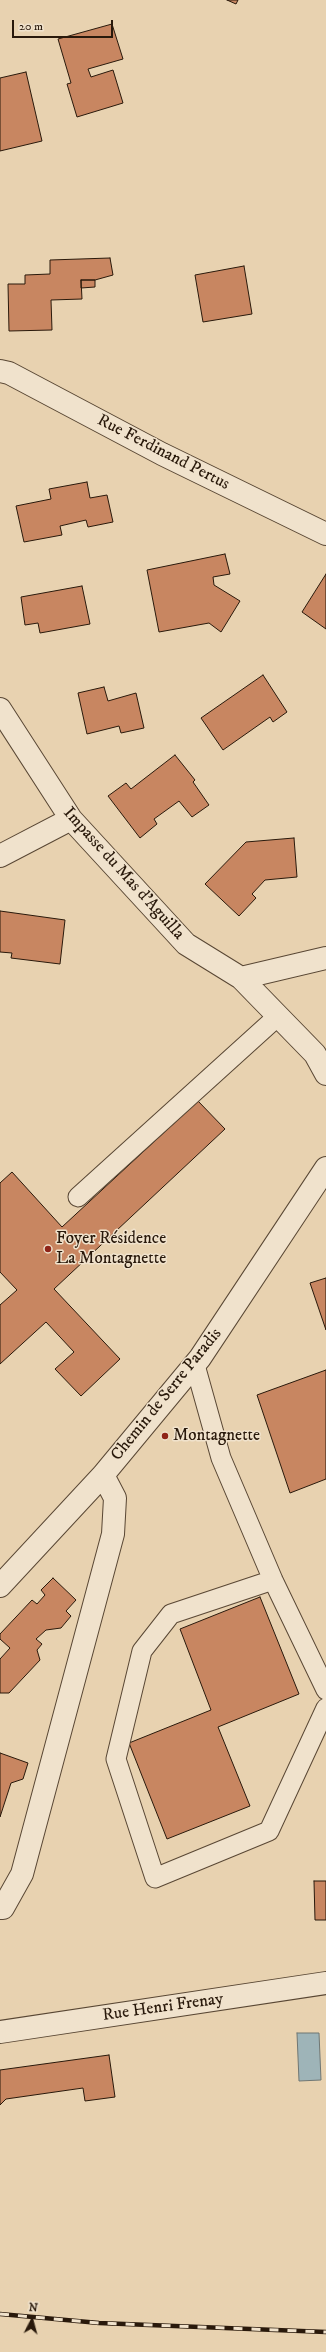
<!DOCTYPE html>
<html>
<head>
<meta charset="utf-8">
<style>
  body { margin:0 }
  #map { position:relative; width:326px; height:2352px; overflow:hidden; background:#e8d2b0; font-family:"IM FELL DW Pica",serif }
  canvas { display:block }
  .north { position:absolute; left:12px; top:2300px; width:40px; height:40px; -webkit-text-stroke:3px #f0e2cc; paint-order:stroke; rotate:6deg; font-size:11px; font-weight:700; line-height:16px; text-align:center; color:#29190b }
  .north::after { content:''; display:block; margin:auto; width:14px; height:18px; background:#29190b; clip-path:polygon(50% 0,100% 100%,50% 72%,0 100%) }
  .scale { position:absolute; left:12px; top:20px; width:101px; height:18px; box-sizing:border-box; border:2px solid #29190b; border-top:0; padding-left:5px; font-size:12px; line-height:14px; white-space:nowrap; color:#29190b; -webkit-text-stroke:3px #f0e2cc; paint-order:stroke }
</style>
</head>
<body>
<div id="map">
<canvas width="326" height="2352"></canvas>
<div class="north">N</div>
<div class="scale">20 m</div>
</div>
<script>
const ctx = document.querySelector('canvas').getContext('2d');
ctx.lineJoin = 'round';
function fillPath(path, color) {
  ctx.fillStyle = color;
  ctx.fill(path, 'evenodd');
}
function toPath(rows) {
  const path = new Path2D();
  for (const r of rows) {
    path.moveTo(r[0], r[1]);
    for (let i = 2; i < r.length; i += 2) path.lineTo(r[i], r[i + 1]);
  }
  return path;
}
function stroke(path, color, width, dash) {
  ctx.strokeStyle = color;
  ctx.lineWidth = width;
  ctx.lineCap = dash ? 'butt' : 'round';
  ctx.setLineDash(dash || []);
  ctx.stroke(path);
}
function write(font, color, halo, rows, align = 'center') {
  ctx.font = font + ' "IM FELL DW Pica",serif';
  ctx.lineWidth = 3;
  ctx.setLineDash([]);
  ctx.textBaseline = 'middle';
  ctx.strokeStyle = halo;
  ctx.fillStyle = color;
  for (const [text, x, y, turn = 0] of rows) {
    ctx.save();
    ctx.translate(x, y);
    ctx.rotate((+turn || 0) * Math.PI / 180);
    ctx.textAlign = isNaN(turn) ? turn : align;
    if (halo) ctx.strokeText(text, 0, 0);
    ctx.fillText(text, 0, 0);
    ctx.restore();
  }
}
const water = toPath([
  [297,2033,319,2033,321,2080,299,2081,297,2033]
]);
fillPath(water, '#9eb4b8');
stroke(water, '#6f7673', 1);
const building = toPath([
  [227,0,238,0,236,4,227,0],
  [112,24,123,59,88,69,91,77,113,70,123,103,77,117,67,84,71,83,58,39,112,24],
  [26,72,42,141,0,151,0,78,26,72],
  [110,258,113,275,95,280,81,280,82,299,51,300,52,330,9,331,8,284,25,284,25,275,50,274,50,260,110,258],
  [244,266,252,314,203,322,195,275,244,266],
  [81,280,95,280,95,287,81,288,81,280],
  [87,482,90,498,107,495,113,522,88,527,86,520,60,526,62,535,24,542,16,506,51,499,49,489,87,482],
  [225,554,230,574,213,577,214,585,240,601,221,632,209,623,159,632,147,570,225,554],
  [326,574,326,629,302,612,326,574],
  [82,586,90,624,40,633,38,623,25,625,21,597,82,586],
  [263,675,287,712,273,722,270,717,223,750,201,718,263,675],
  [104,687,108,701,136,693,144,728,121,733,119,726,87,734,78,693,104,687],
  [175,755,195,780,193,782,209,805,192,817,179,801,154,819,157,824,140,838,108,796,126,783,131,789,175,755],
  [294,838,297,877,265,880,252,894,256,898,239,916,205,884,246,842,294,838],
  [0,911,65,920,60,964,11,958,12,953,0,952,0,911],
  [198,1101,225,1129,54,1289,120,1359,81,1396,55,1369,74,1352,46,1322,0,1364,0,1305,17,1290,0,1272,0,1183,12,1172,62,1227,198,1101],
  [326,1278,326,1330,310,1283,326,1278],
  [326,1370,326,1479,290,1493,257,1395,326,1370],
  [53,1578,76,1600,66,1611,71,1616,61,1628,46,1630,36,1639,42,1644,37,1650,40,1660,9,1693,0,1693,0,1659,10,1648,0,1639,0,1634,32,1600,37,1604,45,1595,41,1590,53,1578],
  [260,1597,299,1694,218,1727,250,1806,167,1839,129,1743,211,1710,180,1629,260,1597],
  [0,1753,28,1763,23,1779,11,1783,0,1817,0,1753],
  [314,1881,326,1881,326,1920,315,1920,314,1881],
  [109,2055,115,2097,85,2101,83,2088,6,2099,0,2105,0,2070,109,2055]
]);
fillPath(building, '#c88661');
stroke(building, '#29190b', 1);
const service = toPath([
  [78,1197,278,1016],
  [195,1365,221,1458,273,1580,326,1690],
  [273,1580,171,1614,142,1651,116,1759,155,1878,269,1831,326,1708]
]);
const minor = toPath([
  [0,371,9,373,162,454,326,534],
  [0,709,71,819,186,944,241,978],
  [0,856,71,819],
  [326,958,241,978,315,1054,326,1074],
  [0,1586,103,1475,200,1358,326,1168],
  [0,1908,3,1908,22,1874,113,1534,115,1498,103,1475]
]);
const tertiary = toPath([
  [0,2032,326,1983]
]);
stroke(service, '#594734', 21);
stroke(minor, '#594734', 24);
stroke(tertiary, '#594734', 24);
stroke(service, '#f0e2cc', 19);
stroke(minor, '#f0e2cc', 22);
stroke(tertiary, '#f0e2cc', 22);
const rail = toPath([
  [0,2314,99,2323,326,2332]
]);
stroke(rail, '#29190b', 4.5);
stroke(rail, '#f0e2cc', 3, [9]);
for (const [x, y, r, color] of [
  [48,1249,4,"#8f2418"],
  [165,1436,4,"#8f2418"]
]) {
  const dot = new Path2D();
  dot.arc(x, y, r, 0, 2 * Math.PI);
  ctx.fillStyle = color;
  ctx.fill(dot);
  stroke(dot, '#f0e2cc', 1.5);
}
write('17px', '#29190b', '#f0e2cc', [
  ["Rue Ferdinand Pertus",163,453,27],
  ["Impasse du Mas d'Aguilla",123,874,48],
  ["Chemin de Serre Paradis",167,1395,-51],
  ["Rue Henri Frenay",163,2008,-8]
]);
write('17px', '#29190b', '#f0e2cc', [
  ["Foyer Résidence",56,1239],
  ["La Montagnette",56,1259],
  ["Montagnette",173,1436]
], 'left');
</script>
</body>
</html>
